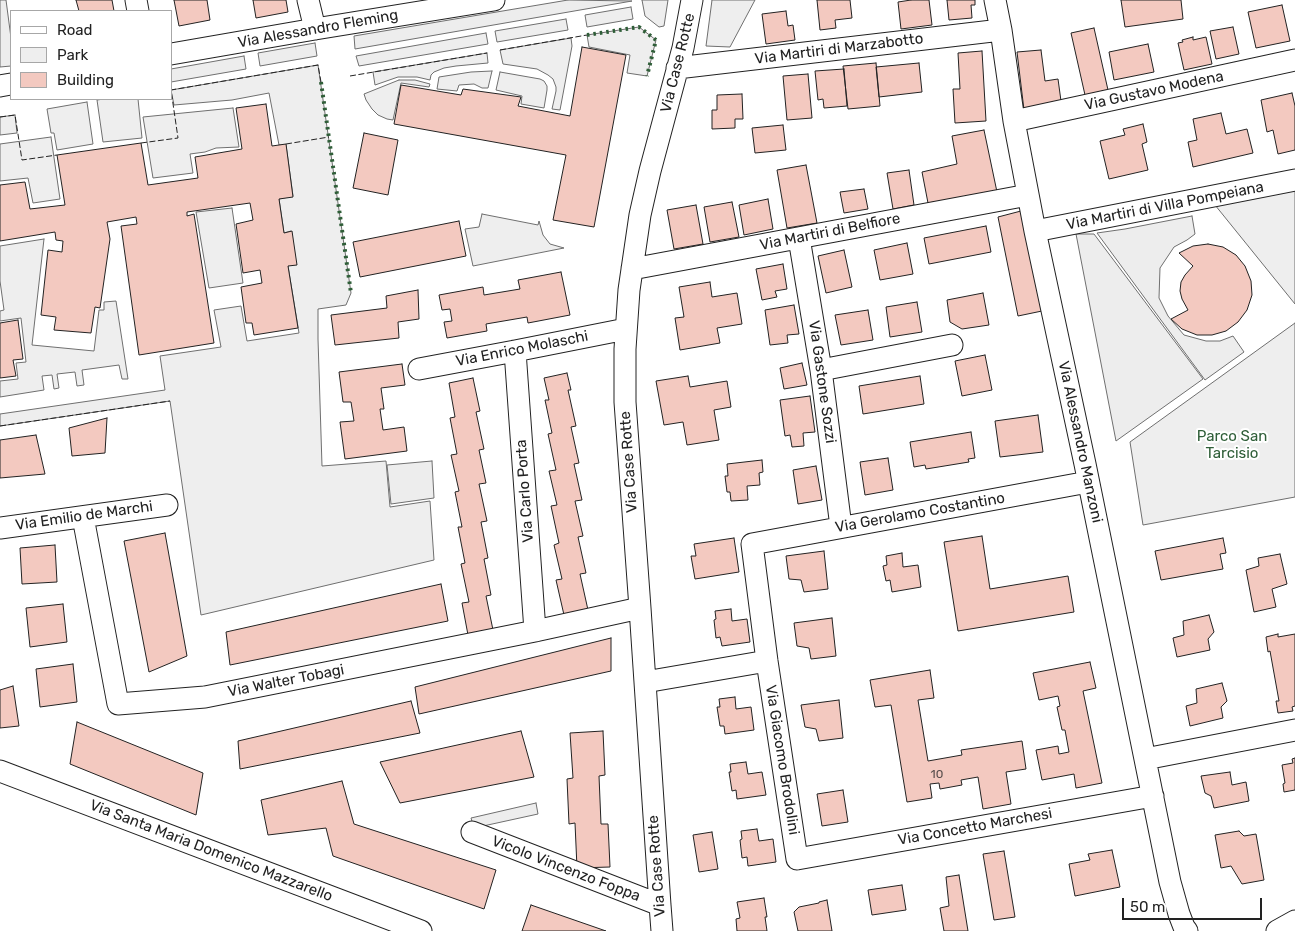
<!DOCTYPE html>
<html>
<head>
<meta charset="utf-8">
<style>
  body { margin:0 }
  #map { position:relative; width:1295px; height:931px; overflow:hidden; background:#fff; font-family:Rubik,sans-serif }
  canvas { display:block }
  .legend { position:absolute; left:10px; top:10px; width:162px; height:90px; box-sizing:border-box; background:#fff; border:1px solid #a7a7a7; margin:0; padding:6px 9px; list-style:none; font-size:15px; color:#222 }
  .legend li { display:flex; align-items:center; gap:10px; height:25px }
  .legend b { width:25px; border:1px solid #a7a7a7 }
  .scale { position:absolute; left:1122px; top:898px; width:140px; height:22px; box-sizing:border-box; border:2px solid #222; border-top:0; padding-left:6px; font-size:15px; line-height:18px; white-space:nowrap; color:#222; -webkit-text-stroke:4px #fff; paint-order:stroke }
</style>
</head>
<body>
<div id="map">
<canvas width="1295" height="931"></canvas>
<ul class="legend">
<li><b style="height:6px;background:#fff"></b>Road</li>
<li><b style="height:14px;background:#eee"></b>Park</li>
<li><b style="height:14px;background:#f3c9c0"></b>Building</li>
</ul>
<div class="scale">50 m</div>
</div>
<script>
const ctx = document.querySelector('canvas').getContext('2d');
ctx.lineJoin = 'round';
function fillPath(path, color) {
  ctx.fillStyle = color;
  ctx.fill(path, 'evenodd');
}
function toPath(rows) {
  const path = new Path2D();
  for (const r of rows) {
    path.moveTo(r[0], r[1]);
    for (let i = 2; i < r.length; i += 2) path.lineTo(r[i], r[i + 1]);
  }
  return path;
}
function stroke(path, color, width, dash) {
  ctx.strokeStyle = color;
  ctx.lineWidth = width;
  ctx.lineCap = dash ? 'butt' : 'round';
  ctx.setLineDash(dash || []);
  ctx.stroke(path);
}
function write(font, color, halo, rows, align = 'center') {
  ctx.font = font + ' Rubik,sans-serif';
  ctx.lineWidth = 4;
  ctx.setLineDash([]);
  ctx.textBaseline = 'middle';
  ctx.strokeStyle = halo;
  ctx.fillStyle = color;
  for (const [text, x, y, turn = 0] of rows) {
    ctx.save();
    ctx.translate(x, y);
    ctx.rotate((+turn || 0) * Math.PI / 180);
    ctx.textAlign = isNaN(turn) ? turn : align;
    if (halo) ctx.strokeText(text, 0, 0);
    ctx.fillText(text, 0, 0);
    ctx.restore();
  }
}
const green = toPath([
  [642,0,668,0,664,26,659,27,645,16,642,0],
  [712,0,755,0,730,47,706,46,712,0],
  [631,7,633,19,587,27,585,15,631,7],
  [566,19,568,30,497,42,495,31,566,19],
  [639,27,656,40,647,76,627,73,630,55,589,47,587,35,639,27],
  [486,33,488,44,359,66,356,56,486,33],
  [571,38,572,46,560,110,552,109,556,91,556,87,553,79,548,75,537,69,503,64,500,50,571,38],
  [487,53,488,63,456,66,444,68,434,72,431,75,430,80,417,77,398,77,375,85,373,72,487,53],
  [318,65,351,293,346,305,318,309,318,339,322,466,386,461,390,507,430,501,434,560,201,615,170,401,0,426,0,414,165,390,160,356,221,347,214,310,241,306,247,341,299,333,288,266,291,231,284,233,279,199,293,196,286,145,279,145,269,93,232,100,174,105,171,90,318,65],
  [492,71,488,88,482,88,474,84,459,85,457,91,437,89,439,77,471,72,492,71],
  [500,72,540,79,544,81,547,86,547,90,544,108,521,104,522,96,496,90,500,72],
  [399,80,415,80,430,84,429,87,401,83,393,120,387,119,378,115,372,109,366,100,364,94,399,80],
  [104,99,138,99,142,138,103,142,97,100,104,99],
  [87,102,93,144,57,150,54,133,51,133,47,109,87,102],
  [233,108,239,147,216,148,205,152,190,154,193,173,153,178,143,117,233,108],
  [15,115,17,133,0,135,0,117,15,115],
  [51,137,60,199,33,203,28,178,0,181,0,144,51,137],
  [1295,190,1295,304,1215,205,1295,190],
  [232,208,243,283,209,288,196,212,232,208],
  [482,214,538,225,539,221,543,235,550,244,564,248,473,266,465,229,479,227,482,214],
  [44,239,32,345,94,351,99,310,104,310,104,302,116,301,128,379,122,379,119,365,82,370,84,385,77,386,75,372,57,374,59,388,54,389,52,375,42,376,44,390,0,397,0,381,18,379,16,363,26,362,21,318,0,321,0,311,4,310,0,281,0,246,44,239],
  [1295,323,1295,497,1143,525,1130,442,1295,323]
]);
fillPath(green, '#eee');
stroke(green, '#6f6f6f', 1);
const parking = toPath([
  [0,0,6,0,11,38,11,66,0,67,0,0],
  [568,0,632,1,355,49,354,36,568,0],
  [315,43,317,56,260,66,258,53,315,43],
  [244,56,246,69,171,82,171,69,244,56],
  [1192,216,1195,234,1187,240,1174,247,1160,268,1159,298,1168,316,1184,335,1206,341,1220,341,1233,336,1244,352,1205,380,1097,233,1125,229,1192,216],
  [1076,234,1094,234,1203,379,1116,441,1076,234],
  [432,461,434,498,391,504,387,465,432,461],
  [536,803,538,814,474,828,471,818,536,803]
]);
fillPath(parking, '#ededed');
stroke(parking, '#6f6f6f', 1);
const building = toPath([
  [76,0,112,0,114,11,79,11,76,0],
  [174,0,207,0,210,20,179,26,174,0],
  [253,0,286,0,288,12,256,18,253,0],
  [817,0,850,0,852,18,835,20,836,28,820,30,817,0],
  [911,0,929,0,932,25,901,29,898,2,911,0],
  [947,0,975,0,975,5,971,5,972,18,949,20,947,0],
  [1121,0,1181,0,1183,19,1125,27,1121,0],
  [1282,5,1290,41,1256,48,1248,12,1282,5],
  [786,11,788,26,793,25,795,40,766,44,762,14,786,11],
  [1233,27,1239,54,1216,59,1210,31,1233,27],
  [1094,28,1108,90,1085,95,1071,33,1094,28],
  [1193,37,1193,40,1206,37,1212,64,1184,70,1178,43,1183,42,1182,40,1193,37],
  [1148,44,1154,72,1114,80,1109,52,1148,44],
  [582,47,626,55,594,227,553,220,566,155,394,124,401,85,461,95,463,89,521,97,518,106,570,116,582,47],
  [1041,50,1045,81,1058,79,1061,101,1024,110,1017,52,1041,50],
  [982,51,986,121,955,123,953,89,960,89,958,53,982,51],
  [876,63,880,106,848,109,843,66,876,63],
  [919,63,922,92,879,97,876,67,919,63],
  [844,69,847,106,824,108,823,99,818,100,815,71,844,69],
  [808,74,812,118,787,120,783,76,808,74],
  [1292,93,1295,106,1295,150,1278,154,1273,130,1267,132,1261,100,1292,93],
  [742,94,743,119,735,119,735,128,712,129,712,110,717,110,717,95,742,94],
  [266,104,272,146,286,144,293,197,279,199,284,233,292,231,297,265,288,266,298,328,254,335,252,323,246,323,241,287,262,283,260,270,243,273,236,224,253,220,250,203,187,212,187,216,194,214,214,343,139,355,121,226,137,224,136,217,107,222,110,239,100,308,95,307,91,333,54,330,56,317,41,315,48,250,62,252,63,241,56,240,55,232,0,241,0,185,25,182,30,209,65,205,57,155,141,143,148,185,198,178,195,157,242,149,236,108,266,104],
  [1221,113,1226,134,1247,129,1253,153,1193,167,1188,142,1197,140,1193,119,1221,113],
  [1143,124,1147,142,1142,144,1148,170,1109,179,1100,141,1125,135,1123,129,1143,124],
  [783,125,786,150,755,153,752,128,783,125],
  [984,130,997,192,928,203,922,172,957,164,952,136,984,130],
  [364,133,398,140,388,195,353,188,364,133],
  [806,165,817,223,787,228,777,170,806,165],
  [909,170,914,205,893,209,887,173,909,170],
  [864,189,868,209,844,213,840,192,864,189],
  [768,199,773,229,744,235,739,205,768,199],
  [732,202,739,237,710,242,704,207,732,202],
  [696,205,703,244,674,249,667,210,696,205],
  [1021,211,1042,311,1018,316,998,217,1021,211],
  [459,221,466,256,360,277,353,242,459,221],
  [986,226,991,252,929,264,924,238,986,226],
  [907,243,913,274,880,280,874,250,907,243],
  [1208,244,1223,247,1236,255,1245,266,1251,281,1252,295,1247,310,1238,322,1226,331,1212,335,1197,335,1182,329,1171,319,1188,310,1182,299,1180,291,1181,282,1185,275,1193,266,1179,253,1193,246,1208,244],
  [844,250,852,287,826,293,818,256,844,250],
  [783,264,787,289,775,291,777,297,762,300,756,269,783,264],
  [561,272,570,315,528,323,527,317,486,324,487,331,447,338,444,322,452,321,450,309,442,310,439,295,483,287,484,295,520,289,518,280,561,272],
  [710,282,712,297,737,293,742,324,717,328,720,343,680,350,675,318,684,317,679,287,710,282],
  [418,290,419,319,398,322,399,338,335,345,331,315,387,308,386,296,418,290],
  [983,293,989,325,962,329,950,322,947,300,983,293],
  [917,302,922,332,890,337,886,307,917,302],
  [794,305,799,334,787,335,788,343,770,345,765,310,794,305],
  [868,310,873,340,841,345,835,315,868,310],
  [18,320,23,359,13,360,16,376,0,378,0,323,18,320],
  [985,355,992,390,962,396,955,361,985,355],
  [802,363,807,385,784,389,780,368,802,363],
  [402,364,405,385,381,388,384,409,380,409,383,430,404,427,407,451,345,459,340,422,354,421,351,402,343,402,339,372,402,364],
  [567,373,571,390,568,390,576,426,571,427,579,463,574,464,582,500,575,501,583,536,578,537,586,573,580,574,588,610,564,615,556,580,562,579,554,545,559,543,551,506,557,505,549,471,556,470,548,434,552,433,545,400,549,400,544,378,567,373],
  [688,376,690,387,727,381,731,407,714,410,719,440,687,445,683,422,664,425,656,381,688,376],
  [920,376,924,404,863,414,859,386,920,376],
  [473,378,480,411,476,412,484,449,479,450,486,483,479,484,487,521,481,522,488,558,484,559,491,595,486,596,493,630,468,635,462,603,469,602,461,564,465,563,458,527,462,527,455,492,459,491,451,455,457,454,450,418,455,417,449,383,473,378],
  [810,396,815,432,803,433,804,446,792,447,790,435,785,436,780,400,810,396],
  [1038,415,1043,452,1000,457,995,421,1038,415],
  [107,418,105,453,72,456,69,428,107,418],
  [971,432,975,458,968,459,969,462,926,469,925,465,914,467,910,442,971,432],
  [36,435,45,474,0,478,0,440,36,435],
  [888,458,893,490,865,495,860,462,888,458],
  [762,460,763,472,759,473,760,485,747,486,748,500,731,501,730,492,727,492,725,476,728,476,727,464,762,460],
  [816,466,822,500,798,504,793,470,816,466],
  [165,533,187,656,149,672,124,541,165,533],
  [982,536,990,589,1068,576,1074,612,958,631,944,542,982,536],
  [734,538,739,572,695,579,691,556,696,556,694,544,734,538],
  [1223,538,1226,553,1220,554,1223,569,1161,580,1155,551,1223,538],
  [55,545,57,582,22,584,20,548,55,545],
  [824,551,828,589,804,592,801,580,789,579,786,556,824,551],
  [902,553,903,567,918,565,921,587,892,592,890,580,886,581,883,566,887,565,886,556,902,553],
  [1280,554,1287,584,1272,589,1276,607,1254,612,1246,570,1259,566,1258,558,1280,554],
  [441,584,448,621,230,665,226,632,441,584],
  [63,604,67,642,30,647,26,608,63,604],
  [731,609,732,621,747,619,750,642,722,646,720,637,716,638,714,620,716,619,715,611,731,609],
  [1209,615,1214,632,1208,639,1210,650,1177,657,1173,638,1184,635,1183,621,1209,615],
  [832,618,836,656,811,659,809,648,797,646,794,623,832,618],
  [1278,634,1278,637,1295,634,1295,706,1292,707,1293,711,1278,713,1276,701,1279,701,1270,651,1268,652,1266,637,1278,634],
  [611,638,611,671,419,714,415,687,611,638],
  [1090,662,1096,688,1083,691,1102,783,1076,788,1074,774,1042,780,1036,750,1058,746,1059,754,1069,752,1065,730,1062,730,1057,707,1060,706,1058,696,1039,700,1033,673,1090,662],
  [73,664,77,702,40,707,36,669,73,664],
  [930,670,934,698,918,700,928,761,962,755,961,750,1022,741,1026,769,1006,772,1011,804,983,809,978,777,961,780,962,785,940,789,939,783,930,784,932,798,907,802,891,705,875,707,870,680,930,670],
  [1222,683,1227,701,1221,707,1223,718,1190,726,1186,706,1197,703,1196,689,1222,683],
  [13,686,19,726,0,728,0,690,13,686],
  [735,697,736,709,751,707,754,730,725,734,724,726,720,726,717,707,720,707,719,699,735,697],
  [839,700,843,738,819,741,816,729,805,727,801,705,839,700],
  [411,701,420,733,240,769,238,741,411,701],
  [77,722,203,773,196,815,70,764,77,722],
  [521,731,534,777,400,803,380,762,521,731],
  [603,731,605,775,599,776,601,824,608,824,610,867,577,868,575,823,569,824,567,779,573,778,570,733,603,731],
  [1295,758,1295,790,1284,792,1283,784,1285,783,1282,765,1293,763,1292,759,1295,758],
  [746,762,748,774,762,772,766,795,737,799,736,790,732,791,729,772,731,772,730,764,746,762],
  [1230,772,1232,785,1246,782,1249,801,1214,808,1211,796,1205,793,1201,776,1230,772],
  [342,781,354,824,496,870,484,909,333,856,326,828,268,835,261,800,342,781],
  [843,790,848,822,822,826,817,794,843,790],
  [757,829,759,841,773,839,776,862,748,866,747,857,742,858,740,840,742,839,741,831,757,829],
  [1239,831,1244,836,1256,834,1264,880,1242,884,1231,866,1221,868,1215,835,1239,831],
  [712,832,718,869,699,872,693,835,712,832],
  [1112,850,1120,887,1075,896,1069,864,1090,860,1088,854,1112,850],
  [1004,851,1015,917,994,920,983,854,1004,851],
  [959,875,968,931,944,931,940,908,949,906,946,877,959,875],
  [902,885,906,910,872,915,868,890,902,885],
  [764,898,767,917,765,917,767,931,737,931,736,919,740,918,737,902,764,898],
  [827,900,832,931,798,931,794,912,799,907,819,903,819,902,827,900],
  [531,905,606,931,522,931,531,905]
]);
fillPath(building, '#f3c9c0');
stroke(building, '#222', 1);
const minor = toPath([
  [136,0,138,11],
  [308,0,315,29],
  [995,0,1001,30,1014,121,1035,231,1085,464,1170,882,1179,914,1184,927,1187,931],
  [171,54,315,29,494,0],
  [677,68,1001,30],
  [0,86,11,84],
  [1014,121,1295,60],
  [1035,231,1295,180],
  [799,238,821,370,841,527],
  [632,269,1028,195],
  [515,351,535,631],
  [419,369,515,351,626,329],
  [821,370,952,345],
  [1088,482,752,544,767,661,797,859,1153,796],
  [83,517,118,704,205,697,535,631,640,608],
  [0,528,167,505],
  [645,682,767,661],
  [1145,759,1295,730],
  [0,771,421,931],
  [472,832,660,905],
  [662,931,660,905,640,608,625,402,625,349,629,290,640,215,650,171,683,48,692,0],
  [1277,931,1295,921]
]);
stroke(minor, '#222', 23);
stroke(minor, '#fff', 21);
stroke(toPath([
  [587,35,639,27,656,40,647,76],
  [321,82,351,293]
]), '#2f5e38', 4, [2.5, 4]);
stroke(toPath([
  [500,50,587,35],
  [350,76,487,53],
  [0,117,15,115,22,160,57,155],
  [141,143,178,138,171,90,318,65,321,82],
  [286,144,329,137],
  [0,426,170,401]
]), '#222', 1, [6, 2.5]);
write('12px', '#564c4a', null, [
  ["10",937,775]
]);
write('15px', '#222', '#fff', [
  ["Via Alessandro Fleming",318,29,-10],
  ["Via Martiri di Marzabotto",839,49,-7],
  ["Via Case Rotte",678,63,-76],
  ["Via Gustavo Modena",1154,91,-12],
  ["Via Martiri di Villa Pompeiana",1165,206,-11],
  ["Via Martiri di Belfiore",830,232,-11],
  ["Via Enrico Molaschi",522,349,-11],
  ["Via Gastone Sozzi",822,382,82],
  ["Via Alessandro Manzoni",1080,442,78],
  ["Via Case Rotte",629,462,-94],
  ["Via Carlo Porta",525,491,-94],
  ["Via Gerolamo Costantino",920,513,-10],
  ["Via Emilio de Marchi",84,516,-8],
  ["Via Walter Tobagi",286,681,-11],
  ["Via Giacomo Brodolini",782,760,81],
  ["Via Concetto Marchesi",975,827,-10],
  ["Via Santa Maria Domenico Mazzarello",211,851,21],
  ["Via Case Rotte",657,866,-94],
  ["Vicolo Vincenzo Foppa",566,869,21]
]);
write('15px', '#2f5e38', '#fff', [
  ["Parco San",1232,437],
  ["Tarcisio",1232,454]
]);
</script>
</body>
</html>
